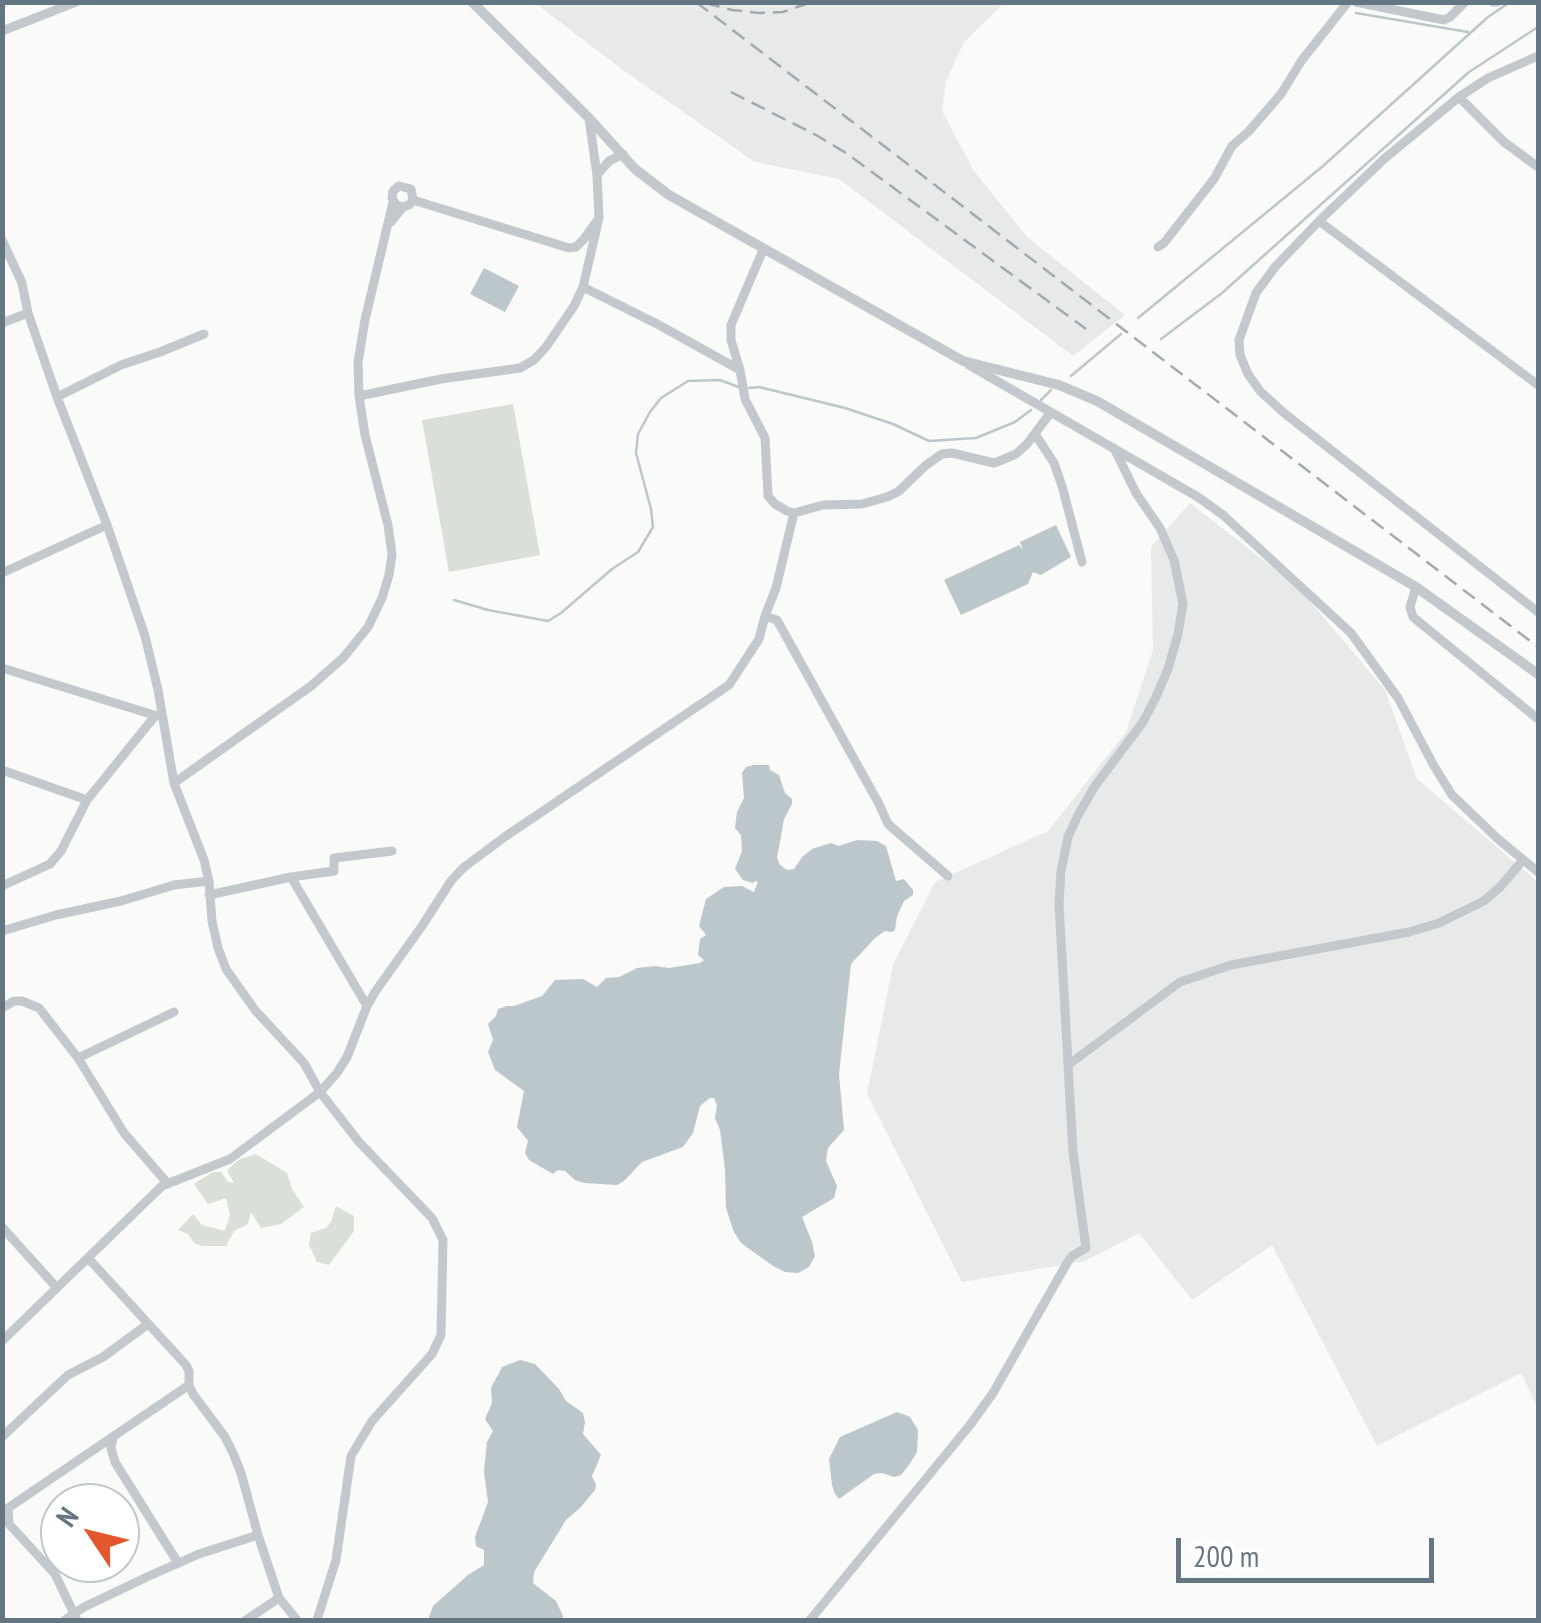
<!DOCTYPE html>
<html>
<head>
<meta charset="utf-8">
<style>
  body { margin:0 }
  #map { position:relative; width:1541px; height:1623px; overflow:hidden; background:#fafaf8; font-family:"PT Sans Narrow",sans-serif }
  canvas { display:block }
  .frame { position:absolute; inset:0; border:5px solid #657683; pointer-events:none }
  .north { position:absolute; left:40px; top:1483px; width:100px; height:100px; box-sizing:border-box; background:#fff; border:2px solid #c1c8cd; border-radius:50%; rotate:305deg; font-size:28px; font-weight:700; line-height:40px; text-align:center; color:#657683 }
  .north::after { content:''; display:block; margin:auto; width:35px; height:45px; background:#e4572e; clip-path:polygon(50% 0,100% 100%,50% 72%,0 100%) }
  .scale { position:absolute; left:1176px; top:1538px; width:258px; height:45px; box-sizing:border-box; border:5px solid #657683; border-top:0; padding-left:12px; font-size:30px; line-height:35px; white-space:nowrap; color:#657683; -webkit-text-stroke:8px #fff; paint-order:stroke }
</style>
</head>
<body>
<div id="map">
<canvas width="1541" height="1623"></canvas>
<div class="frame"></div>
<div class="north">N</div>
<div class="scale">200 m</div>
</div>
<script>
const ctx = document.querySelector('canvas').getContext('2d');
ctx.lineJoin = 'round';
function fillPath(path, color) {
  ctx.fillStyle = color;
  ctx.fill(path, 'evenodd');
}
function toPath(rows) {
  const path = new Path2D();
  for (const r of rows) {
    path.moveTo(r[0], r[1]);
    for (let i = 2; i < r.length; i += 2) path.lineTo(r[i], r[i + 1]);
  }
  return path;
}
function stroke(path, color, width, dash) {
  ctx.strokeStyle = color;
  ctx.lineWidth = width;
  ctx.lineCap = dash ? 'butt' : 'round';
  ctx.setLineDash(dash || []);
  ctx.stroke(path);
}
fillPath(toPath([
  [535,3,1004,3,964,42,946,81,942,111,974,171,1027,237,1125,315,1073,356,839,179,755,162,623,70],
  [1190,503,1299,588,1385,690,1417,779,1538,882,1538,1409,1521,1373,1377,1446,1272,1245,1192,1300,1139,1233,1085,1261,962,1282,867,1094,893,965,935,882,1048,831,1126,732,1153,650,1151,547]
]), '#e8e9e9');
fillPath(toPath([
  [513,404,540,555,449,572,422,420],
  [256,1154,287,1173,292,1189,304,1207,281,1224,261,1228,251,1212,248,1224,234,1231,226,1246,202,1246,194,1243,188,1234,178,1230,193,1214,202,1225,225,1231,230,1215,226,1198,208,1204,194,1184,213,1172,221,1172,228,1182,234,1183,227,1170,240,1159],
  [336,1206,354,1216,354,1231,329,1265,317,1262,309,1245,311,1233,326,1228,331,1222]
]), '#dadfd7');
fillPath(toPath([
  [484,268,519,286,505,312,470,294],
  [1056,525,1071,557,1041,575,1033,572,1028,584,961,615,944,580,1019,545,1023,550,1020,542],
  [754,765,769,765,770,770,779,775,785,793,792,799,792,804,784,819,777,858,780,865,787,870,794,869,803,856,812,849,831,843,839,846,857,840,877,841,886,846,896,881,904,879,913,890,913,895,904,901,897,916,895,930,892,932,885,931,875,938,851,964,839,1074,844,1130,828,1148,826,1161,837,1186,834,1198,802,1217,812,1242,815,1256,809,1267,798,1273,785,1272,773,1266,741,1243,734,1232,726,1208,725,1169,720,1130,715,1118,717,1105,714,1098,710,1098,700,1106,693,1133,683,1147,642,1162,624,1181,617,1185,584,1183,575,1180,565,1171,558,1170,553,1174,529,1160,525,1153,528,1141,517,1127,524,1091,495,1070,488,1052,493,1040,488,1024,496,1016,498,1009,507,1006,514,1006,542,996,555,980,583,979,597,987,606,978,619,977,637,968,655,966,669,968,700,963,704,960,698,955,700,939,706,935,699,926,706,899,724,887,742,886,754,892,758,882,755,881,753,883,743,880,735,869,742,851,741,835,735,828,737,812,744,798,742,773,746,767],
  [520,1360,535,1364,559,1389,566,1401,583,1413,585,1422,583,1434,601,1455,592,1476,596,1485,595,1490,580,1508,566,1520,534,1572,533,1583,556,1601,563,1616,562,1620,428,1620,433,1606,468,1575,484,1565,484,1550,476,1546,475,1537,488,1502,484,1472,487,1442,493,1431,485,1419,492,1403,491,1388,502,1367],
  [897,1412,910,1417,918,1430,917,1452,909,1465,901,1475,894,1477,882,1473,874,1474,839,1499,835,1494,832,1485,829,1459,840,1437]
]), '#bbc7cb');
stroke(toPath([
  [1356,13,1468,32],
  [1138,318,1323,166,1488,17,1510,2],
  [1161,339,1222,293,1469,72,1538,27],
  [1071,376,1121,334],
  [749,388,759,387,845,408,893,424,929,441,976,438,1015,422,1031,410],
  [1041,400,1051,390],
  [454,600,488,610,548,621,561,613,612,569,638,552,653,527,651,509,636,453,638,434,650,412,661,398,688,381,720,380,741,388]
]), '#bbc7cb', 2.5);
stroke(toPath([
  [1356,2,1444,20,1450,17,1465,2],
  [1493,2,1497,2],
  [2,31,76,2],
  [1538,56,1488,78,1459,97,1384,159,1319,221,1275,267,1256,293,1239,340,1240,355,1248,374,1260,391,1284,413,1538,612],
  [1459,97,1504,142,1538,167],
  [597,175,609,161,623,154],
  [413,200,569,248,576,247,584,239,597,221],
  [1319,221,1538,385],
  [391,222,403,207,409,205,413,200,411,189,399,186,393,191,392,198,396,205,403,207],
  [2,240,22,283,28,313,57,397,107,525,145,636,158,690,174,783,204,860,209,881,212,921,218,948,226,969,255,1010,304,1063,320,1092,359,1142,432,1218,443,1240,441,1335,432,1354,372,1421,351,1456,336,1560,317,1620],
  [1158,247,1164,243,1214,179,1232,146,1249,131,1281,94,1302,60,1348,2],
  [763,250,731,325,731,340,740,370,745,399,765,438,768,496,775,504,787,511,794,513,823,505,862,504,887,497,899,491,926,465,942,454,952,453,994,463,1002,460,1016,454,1027,444,1051,412],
  [583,287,659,325,740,370],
  [2,323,28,313],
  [969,365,1198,497,1223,515,1351,633,1398,698,1434,766,1452,795,1498,839,1538,872],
  [359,396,441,379,520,368,534,360,546,347,574,306,583,287,599,218,597,175,589,118],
  [57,397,121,365,160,352,204,334],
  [1035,434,1054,463,1062,486,1082,562],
  [2,573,107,525],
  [1416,587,1410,607,1413,617,1538,719],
  [765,616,777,620,879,804,888,824,948,876],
  [2,668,157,716],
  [2,770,87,800,155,716],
  [174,783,311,686,343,658,368,627,382,598,389,575,392,555,388,525,365,435,359,396,358,362,365,320,393,202],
  [291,877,367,1006],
  [2,886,50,864,61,851,87,800],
  [209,895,291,877,334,871,334,858,392,851],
  [2,931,56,915,121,901,174,885,209,881],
  [2,1008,14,1001,22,1001,39,1008,78,1058,124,1133,168,1184],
  [78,1058,174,1012],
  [1068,1065,1180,982,1231,965,1409,932,1439,923,1484,901,1500,887,1523,860],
  [2,1227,57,1288],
  [89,1259,186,1365,189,1371,189,1385,193,1394,225,1437,233,1453,241,1473,258,1535,279,1598,297,1620],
  [2,1341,162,1186,230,1159,320,1092,337,1073,347,1057,367,1006,375,992,422,926,451,881,463,868,506,836,729,685,759,639,765,616,776,588,794,513],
  [2,1437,68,1375,103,1357,148,1324],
  [113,1438,111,1448,115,1462,178,1563],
  [65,1620,84,1607,149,1576,199,1554,258,1535],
  [77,1620,55,1574,9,1524,8,1508,189,1385],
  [246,1620,279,1598],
  [810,1620,970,1425,993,1393,1067,1263,1072,1256,1086,1248,1073,1152,1059,904,1061,871,1068,837,1078,815,1095,786,1143,722,1155,699,1168,669,1178,634,1183,604,1174,560,1160,528,1136,493,1114,448]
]), '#c3c8cc', 9);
stroke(toPath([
  [472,2,589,118,635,169,669,195,963,361,1059,385,1097,401,1416,587,1538,674]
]), '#c3c8cc', 10);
stroke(toPath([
  [696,2,1538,647],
  [705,3,732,10,759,13,783,12,812,2],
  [731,92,816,135,846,153,1086,329]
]), '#a2aab0', 2.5, [15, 8]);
</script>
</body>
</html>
